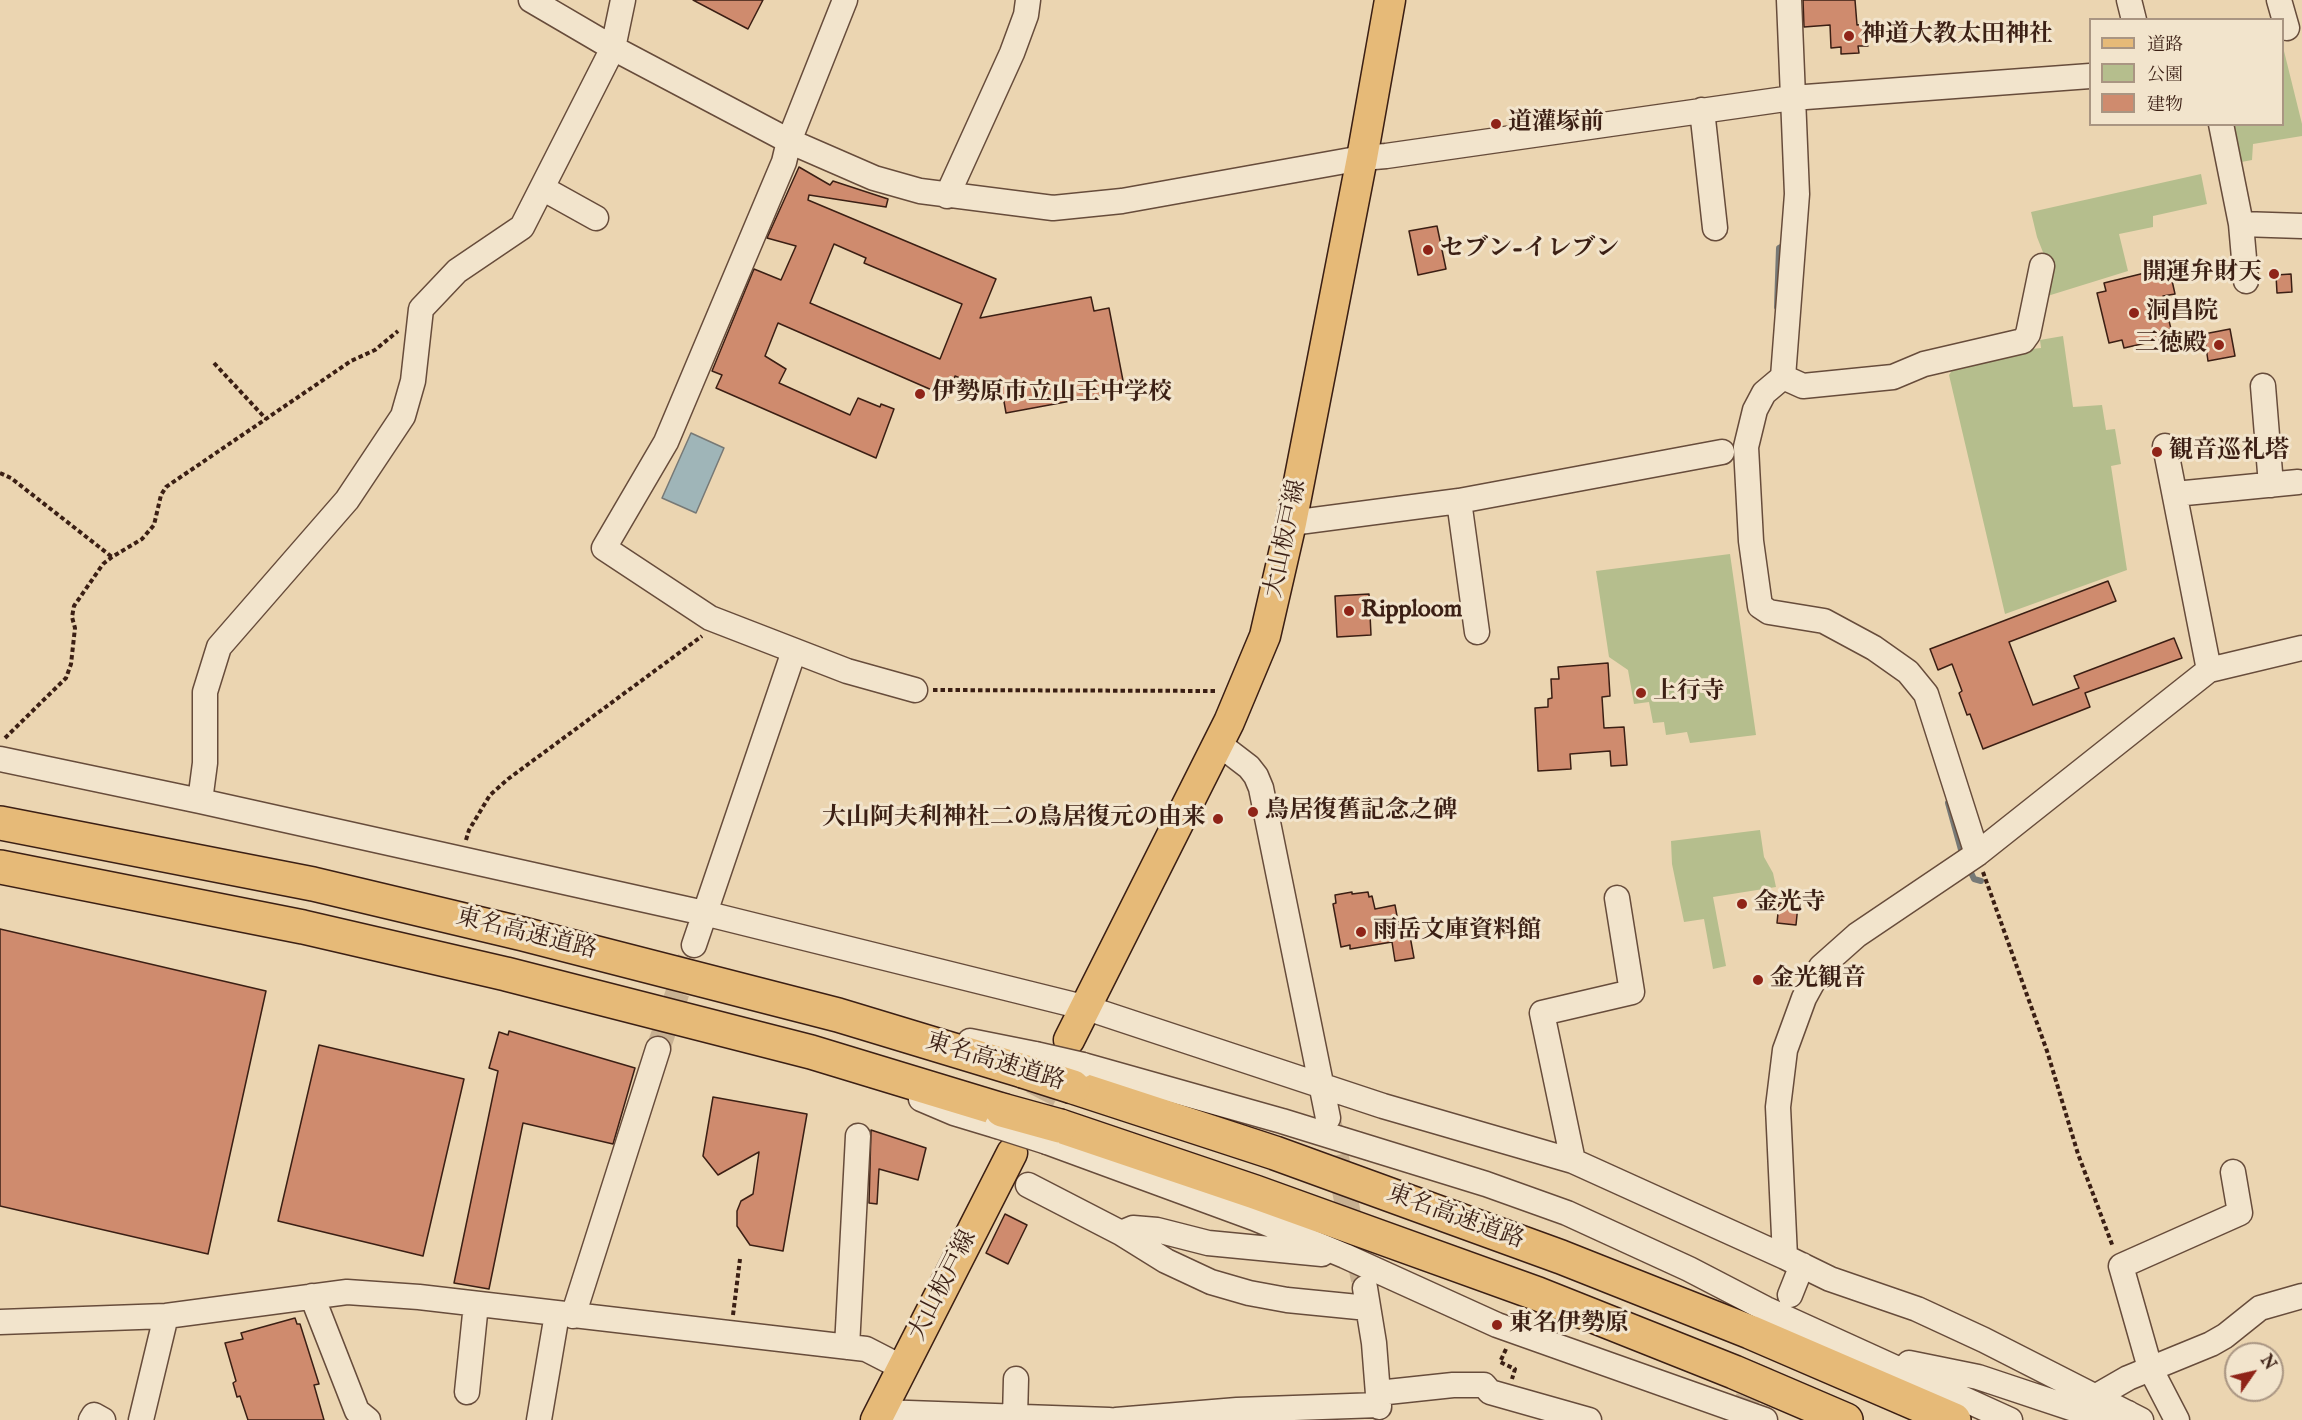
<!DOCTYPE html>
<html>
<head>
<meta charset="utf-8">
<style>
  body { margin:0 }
  #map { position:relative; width:2302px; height:1420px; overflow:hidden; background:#ebd5b1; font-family:"IM FELL English","Noto Serif JP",serif }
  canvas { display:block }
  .legend { position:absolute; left:2089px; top:18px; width:195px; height:108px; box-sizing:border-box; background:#f2e4cc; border:2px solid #a99582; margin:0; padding:8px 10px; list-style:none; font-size:18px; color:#3b1f14 }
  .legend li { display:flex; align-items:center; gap:12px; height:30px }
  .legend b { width:30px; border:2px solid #a99582 }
  .north { position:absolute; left:2224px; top:1342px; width:60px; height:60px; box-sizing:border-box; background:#f2e4cc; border:2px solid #a99582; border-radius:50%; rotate:56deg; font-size:16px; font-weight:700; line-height:24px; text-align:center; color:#3b1f14 }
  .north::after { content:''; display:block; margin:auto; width:21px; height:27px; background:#8f2418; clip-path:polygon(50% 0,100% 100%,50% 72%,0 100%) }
</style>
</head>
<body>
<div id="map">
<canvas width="2302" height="1420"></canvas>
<ul class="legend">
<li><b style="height:8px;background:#e6ba78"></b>道路</li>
<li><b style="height:16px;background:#b5be8d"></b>公園</li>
<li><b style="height:16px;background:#cf8b6e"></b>建物</li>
</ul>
<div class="north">N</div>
</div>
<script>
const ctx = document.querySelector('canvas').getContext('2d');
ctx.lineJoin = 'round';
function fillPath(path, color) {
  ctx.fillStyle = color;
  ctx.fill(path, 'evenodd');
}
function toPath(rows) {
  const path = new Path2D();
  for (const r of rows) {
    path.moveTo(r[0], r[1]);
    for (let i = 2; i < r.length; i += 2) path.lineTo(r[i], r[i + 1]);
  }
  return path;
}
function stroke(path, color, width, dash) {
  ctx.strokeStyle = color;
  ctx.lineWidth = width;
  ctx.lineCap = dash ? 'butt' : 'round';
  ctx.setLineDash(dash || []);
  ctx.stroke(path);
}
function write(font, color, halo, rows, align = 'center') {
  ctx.font = font + ' "IM FELL English","Noto Serif JP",serif';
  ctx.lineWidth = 6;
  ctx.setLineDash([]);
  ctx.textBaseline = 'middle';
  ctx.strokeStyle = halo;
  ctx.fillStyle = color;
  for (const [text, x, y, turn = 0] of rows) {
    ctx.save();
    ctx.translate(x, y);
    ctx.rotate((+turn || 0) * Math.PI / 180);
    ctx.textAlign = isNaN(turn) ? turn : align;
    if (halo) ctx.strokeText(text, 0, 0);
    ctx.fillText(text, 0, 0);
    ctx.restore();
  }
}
fillPath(toPath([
  [2283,47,2302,124,2302,136,2253,144,2252,160,2236,163,2230,125,2282,124],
  [2201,174,2207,204,2153,216,2153,227,2119,234,2128,271,2041,298,2048,265,2037,237,2031,212],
  [2063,336,2073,407,2102,405,2106,430,2115,429,2121,464,2111,466,2127,570,2005,614,1949,375,1955,366,2013,351,2041,348,2040,340],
  [1730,554,1756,735,1690,743,1687,732,1666,735,1664,722,1653,723,1649,702,1634,704,1628,670,1609,657,1596,571],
  [1760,830,1764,857,1773,873,1776,887,1713,897,1726,966,1713,969,1704,919,1684,922,1672,864,1671,841]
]), '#b5be8d');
const water = toPath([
  [691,433,724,448,696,513,662,498,691,433]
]);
fillPath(water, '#9fb5b8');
stroke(water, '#777976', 1.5);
stroke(toPath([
  [1777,307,1779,248,1783,246,1783,241],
  [1948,803,1963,857],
  [1968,866,1974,879,1981,881]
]), '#777976', 6);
const building = toPath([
  [693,0,763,0,748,29,693,0],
  [1803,0,1855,0,1857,25,1867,24,1868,46,1858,46,1859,53,1841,54,1841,47,1831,48,1830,25,1804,27,1803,0],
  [799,167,830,185,833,181,888,199,886,207,809,195,808,200,996,279,980,318,1091,297,1094,311,1109,308,1125,391,1006,413,1003,396,955,376,948,397,778,323,765,356,786,369,779,383,850,415,858,398,880,407,881,404,894,409,876,458,716,388,722,375,712,371,754,269,781,280,796,246,767,238,799,167],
  [834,244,866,258,864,263,962,304,940,359,810,303,834,244],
  [1437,226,1446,269,1418,275,1409,231,1437,226],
  [2169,267,2175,294,2163,296,2171,329,2157,332,2159,340,2124,348,2122,340,2109,343,2097,293,2106,291,2104,283,2169,267],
  [2291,274,2292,292,2277,293,2276,275,2291,274],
  [2230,329,2235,356,2208,361,2204,334,2230,329],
  [2108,581,2116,601,2009,642,2033,705,2079,688,2074,676,2174,638,2182,658,2085,693,2090,707,1983,749,1970,714,1967,715,1959,693,1962,691,1952,664,1938,670,1930,649,2108,581],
  [1369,594,1371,635,1337,637,1335,596,1369,594],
  [1608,663,1610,696,1602,697,1604,728,1624,727,1627,765,1611,766,1610,751,1570,754,1571,769,1538,771,1535,708,1548,707,1548,699,1552,698,1551,679,1559,679,1558,667,1608,663],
  [1352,892,1352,894,1368,892,1369,897,1372,896,1375,909,1395,905,1401,938,1410,936,1414,958,1395,961,1392,942,1350,949,1350,945,1341,947,1333,904,1336,903,1335,895,1352,892],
  [1779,903,1798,905,1796,925,1777,923,1779,903],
  [0,929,266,991,208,1254,0,1206,0,929],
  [509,1031,635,1068,613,1144,523,1123,489,1289,454,1283,498,1071,489,1068,499,1032,508,1035,509,1031],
  [319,1045,464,1079,423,1256,278,1221,319,1045],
  [713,1097,807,1114,783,1251,750,1245,737,1226,737,1211,741,1201,753,1194,759,1152,718,1175,703,1156,713,1097],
  [871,1130,926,1148,918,1180,879,1169,877,1204,869,1203,871,1130],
  [1005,1214,1027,1225,1008,1264,986,1253,1005,1214],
  [295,1318,297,1324,300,1324,319,1384,314,1385,324,1420,248,1420,240,1396,237,1397,233,1383,236,1381,225,1343,243,1339,241,1333,295,1318]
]);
fillPath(building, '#cf8b6e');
stroke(building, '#3b1f14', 1.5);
stroke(toPath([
  [658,1049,694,945],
  [1329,1120,1363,1280],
  [1739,1420,1776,1328]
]), '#c8b192', 24, [24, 12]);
stroke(toPath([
  [1019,1139,1060,1059]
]), '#c8b192', 30, [30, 15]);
const minor = toPath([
  [531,0,613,48,789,141,874,178,920,191,1053,208,1122,201,1362,158,1386,156,1792,98,2090,76],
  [845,0,789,141,784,162,666,442,604,548,710,618,847,671,915,690],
  [1789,0,1797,194,1783,377,1764,393,1755,410,1746,447,1751,541,1760,606,1769,612,1824,621,1874,648,1908,672,1926,694,1977,854],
  [2129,0,2134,20],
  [2279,0,2287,28],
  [1702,110,1715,228],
  [2221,124,2241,224,2246,281],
  [542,188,596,218],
  [947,196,1012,53,1026,15,1028,0],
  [2241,224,2302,226],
  [1783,377,1803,386,1893,377,1924,364,2023,341,2028,334,2042,266],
  [2263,386,2271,485],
  [2165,446,2209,670],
  [2175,494,2298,482],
  [1459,501,1477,632],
  [1291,523,1459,501,1722,452],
  [1219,744,1249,767,1256,776,1261,788,1328,1118],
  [0,759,200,801,704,913,1087,1008,1383,1106,1573,1161,1785,1257,1830,1279,1917,1309,1984,1340,2141,1420],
  [200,801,205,763,205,692,219,647,347,500,403,416,413,381,421,309,457,271,522,227,613,48,623,0],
  [694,945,794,651],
  [970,1041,1035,1054],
  [1083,1065,1282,1121,1486,1184,1567,1213,1689,1269,1766,1309,2010,1420],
  [921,1099,954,1113,997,1126],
  [1047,1142,1254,1218,1345,1256,1497,1325,1765,1420],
  [1573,1161,1542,1013,1632,992,1617,898],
  [1028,1185,1121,1233,1166,1261,1211,1282,1249,1293,1287,1300,1368,1308],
  [1121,1233,1133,1228,1157,1230,1208,1243,1322,1254],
  [1785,1257,1778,1107,1785,1050,1804,998,1821,967,1857,935,1977,854,2209,670,2302,648],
  [1365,1288,1374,1343,1379,1407],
  [1790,1295,1802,1265],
  [312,1296,357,1411,368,1420],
  [573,1316,658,1049],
  [0,1322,166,1316,347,1292,419,1297,866,1349,903,1368],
  [847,1347,858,1136],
  [1909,1363,1978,1377,2101,1418,2128,1413],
  [467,1392,476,1304],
  [1378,1393,1453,1385,1484,1385,1490,1392,1589,1420],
  [2095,1397,2128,1378,2211,1344,2225,1336,2260,1308,2302,1296],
  [880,1412,1109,1420],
  [1015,1418,1016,1379],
  [91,1420,94,1415,103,1420],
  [141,1420,166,1316],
  [539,1420,557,1314],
  [1116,1420,1237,1410,1379,1405],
  [2177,1420,2150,1368,2121,1266,2240,1213,2233,1172]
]);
const major = toPath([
  [1069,1040,1229,722,1265,636,1291,523,1362,158,1390,0],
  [876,1420,1012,1153]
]);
const highway = toPath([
  [0,823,313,884,523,934,838,1015,1023,1071],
  [0,867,303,927,506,974,811,1052,1002,1110],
  [1073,1087,1275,1153,1561,1257,1750,1332,1954,1420],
  [1060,1126,1255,1192,1538,1294,1734,1372,1846,1420]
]);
stroke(minor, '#674c3b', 27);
stroke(major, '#3b1f14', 33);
stroke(highway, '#3b1f14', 36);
stroke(toPath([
  [214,363,266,419],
  [0,473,11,478,112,557],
  [933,690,1216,691],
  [5,738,66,678,71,664,75,628,72,617,74,606,103,564,112,557,142,539,154,525,161,495,166,487,351,361,375,350,398,331],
  [466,840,469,830,490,795,508,779,702,636],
  [1983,872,2047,1051,2078,1154,2113,1247],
  [733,1315,740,1259],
  [1506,1349,1500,1362,1515,1369,1512,1379]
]), '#3b1f14', 4, [4.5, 3]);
stroke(minor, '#f2e4cc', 24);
stroke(major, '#e6ba78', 30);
stroke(highway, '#e6ba78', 33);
const minorBridge = toPath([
  [1035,1054,1083,1065],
  [997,1126,1047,1142]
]);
const highwayBridge = toPath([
  [1023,1071,1073,1087],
  [1002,1110,1060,1126]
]);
stroke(minorBridge, '#674c3b', 27, []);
stroke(highwayBridge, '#3b1f14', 36, []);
stroke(minorBridge, '#f2e4cc', 24);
stroke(highwayBridge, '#e6ba78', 33);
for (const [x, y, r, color] of [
  [1849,36,6,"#8f2418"],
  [1496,124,6,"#8f2418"],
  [1428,250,6,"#8f2418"],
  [2274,274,6,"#8f2418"],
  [2134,313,6,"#8f2418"],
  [2219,345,6,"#8f2418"],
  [920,394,6,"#8f2418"],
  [2157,452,6,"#8f2418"],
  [1349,611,6,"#8f2418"],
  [1641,693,6,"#8f2418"],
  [1253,812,6,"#8f2418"],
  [1218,819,6,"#8f2418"],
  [1742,904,6,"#8f2418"],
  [1361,932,6,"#8f2418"],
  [1758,980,6,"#8f2418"],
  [1497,1325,6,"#8f2418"]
]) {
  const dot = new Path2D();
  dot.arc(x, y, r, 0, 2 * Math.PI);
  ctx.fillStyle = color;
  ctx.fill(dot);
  stroke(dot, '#f2e4cc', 2);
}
write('bold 24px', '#3b1f14', '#f2e4cc', [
  ["神道大教太田神社",1861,36],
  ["道灌塚前",1508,124],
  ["セブン-イレブン",1440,250],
  ["開運弁財天",2262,274,"right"],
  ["洞昌院",2146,313],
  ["三徳殿",2207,345,"right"],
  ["伊勢原市立山王中学校",932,394],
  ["観音巡礼塔",2169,452],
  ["Ripploom",1361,611],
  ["上行寺",1653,693],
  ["鳥居復舊記念之碑",1265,812],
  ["大山阿夫利神社二の鳥居復元の由来",1206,819,"right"],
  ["金光寺",1754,904],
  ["雨岳文庫資料館",1373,932],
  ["金光観音",1770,980],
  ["東名伊勢原",1509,1325]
], 'left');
write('24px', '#3b1f14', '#f2e4cc', [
  ["大山板戸線",1287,539,-78],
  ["東名高速道路",526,935,14],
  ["東名高速道路",995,1063,17],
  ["東名高速道路",1455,1218,20],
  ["大山板戸線",944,1286,-63]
]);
</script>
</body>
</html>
